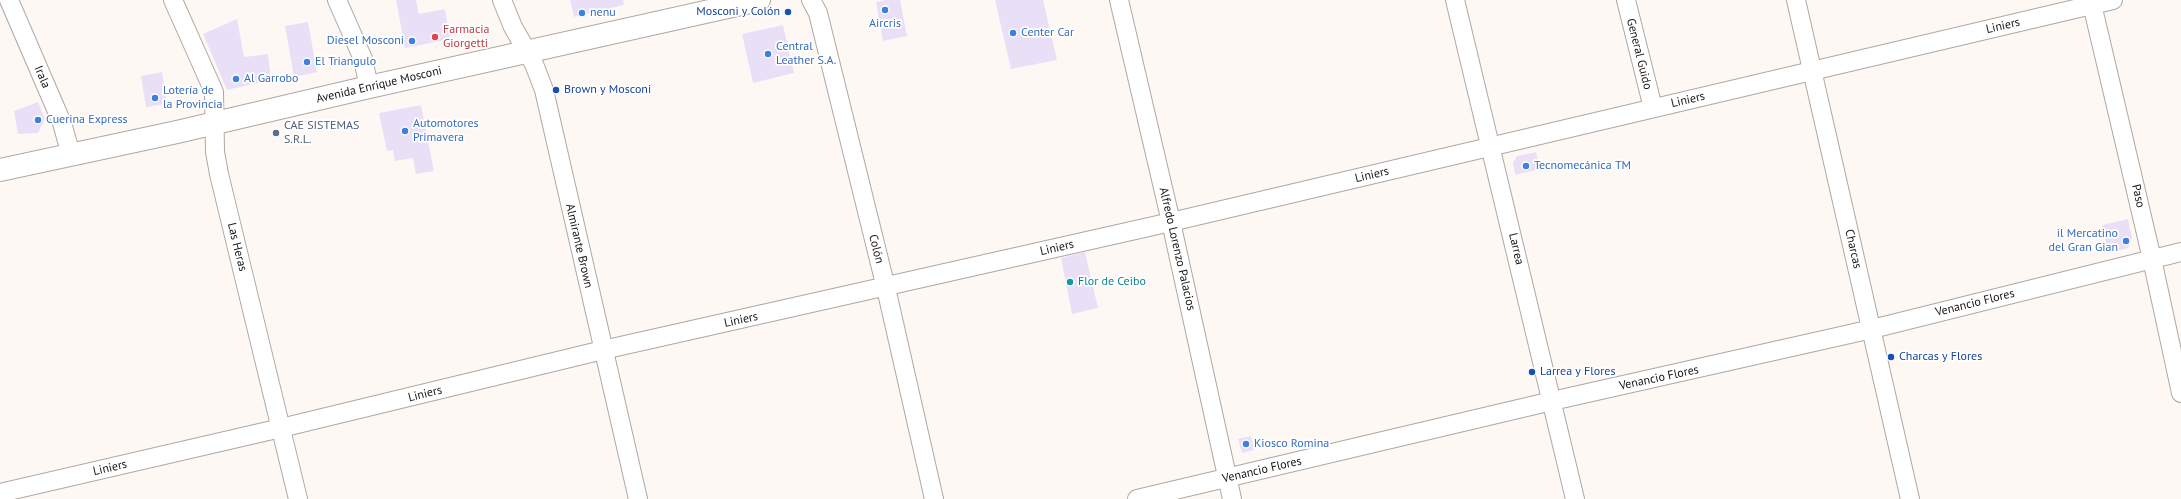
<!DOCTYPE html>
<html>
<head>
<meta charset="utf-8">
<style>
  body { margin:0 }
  canvas { display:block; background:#fef8f5 }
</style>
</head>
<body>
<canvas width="2181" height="499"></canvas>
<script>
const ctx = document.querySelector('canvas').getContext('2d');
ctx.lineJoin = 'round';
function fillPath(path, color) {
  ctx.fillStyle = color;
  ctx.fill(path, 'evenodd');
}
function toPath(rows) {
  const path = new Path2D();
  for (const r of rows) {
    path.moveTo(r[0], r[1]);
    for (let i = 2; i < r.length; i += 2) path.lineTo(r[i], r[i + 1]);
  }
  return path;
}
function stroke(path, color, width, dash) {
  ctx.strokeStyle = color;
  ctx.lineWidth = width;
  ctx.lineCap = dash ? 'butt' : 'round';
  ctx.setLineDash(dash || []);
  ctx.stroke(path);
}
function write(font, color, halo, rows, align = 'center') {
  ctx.font = font + ' "PT Sans",sans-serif';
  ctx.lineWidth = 3.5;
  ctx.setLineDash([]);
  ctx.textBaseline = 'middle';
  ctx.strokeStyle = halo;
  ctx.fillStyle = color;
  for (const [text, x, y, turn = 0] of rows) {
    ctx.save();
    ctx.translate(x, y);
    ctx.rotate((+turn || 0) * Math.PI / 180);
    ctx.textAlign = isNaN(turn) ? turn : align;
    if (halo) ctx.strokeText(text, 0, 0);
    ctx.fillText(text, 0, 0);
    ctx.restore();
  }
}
fillPath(toPath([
  [396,0,416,0,419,14,445,9,450,39,405,48],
  [570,0,623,0,624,5,574,17],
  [886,0,900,0,907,36,883,41,876,2],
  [995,0,1043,0,1057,60,1011,69],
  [237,19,244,57,268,54,271,80,227,90,203,34],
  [308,22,317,72,294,77,285,26],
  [783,25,794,73,753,83,742,34],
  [162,72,167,104,146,107,141,76],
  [38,102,45,119,38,133,18,134,14,111],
  [421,105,434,171,416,174,413,158,395,161,393,150,387,151,379,113],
  [1536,152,1540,169,1515,175,1513,163,1517,156],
  [2128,219,2132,238,2128,248,2108,253,2102,225],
  [1085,252,1098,308,1072,314,1061,258],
  [1251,436,1254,450,1242,453,1238,439]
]), '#e9e0f8');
const street = toPath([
  [9,0,62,123,71,155],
  [173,0,214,92,215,152,219,174,298,499],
  [337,0,363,59,369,87],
  [502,0,513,27,534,64,544,90,638,499],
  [811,0,818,13,886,288,934,499],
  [1119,0,1171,222,1232,499],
  [1455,0,1575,499],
  [1626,0,1653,108],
  [1796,0,1910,499],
  [2091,0,2152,259,2181,393],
  [0,493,281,428,603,350,1171,222,2113,0],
  [1137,499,1552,401,1872,329,2181,252]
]);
const secondary = toPath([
  [0,170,177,132,369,87,759,0]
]);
stroke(street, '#b0a7a3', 20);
stroke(secondary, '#b0a7a3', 24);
stroke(street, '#fff', 18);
stroke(secondary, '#fff', 22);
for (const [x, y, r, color] of [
  [885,10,4,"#3f7fe0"],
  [788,12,4,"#1a4fb4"],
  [582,13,4,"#3f7fe0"],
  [1013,33,4,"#3f7fe0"],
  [435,37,4,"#e0444e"],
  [412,41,4,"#3f7fe0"],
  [768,54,4,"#3f7fe0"],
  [307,62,4,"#3f7fe0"],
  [236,79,4,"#3f7fe0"],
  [556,90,4,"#1a4fb4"],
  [155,98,4,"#3f7fe0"],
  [38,120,4,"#3f7fe0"],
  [405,131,4,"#3f7fe0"],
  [276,133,4,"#5c6f8a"],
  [1526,166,4,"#3f7fe0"],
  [2126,241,4,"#3f7fe0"],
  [1070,282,4,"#0f9aa8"],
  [1891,357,4,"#1a4fb4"],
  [1532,372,4,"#1a4fb4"],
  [1246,444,4,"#3f7fe0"]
]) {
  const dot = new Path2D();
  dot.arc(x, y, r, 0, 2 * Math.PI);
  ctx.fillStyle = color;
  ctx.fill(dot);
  stroke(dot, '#fff', 1.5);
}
write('12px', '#164399', '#fff', [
  ["Mosconi y Colón",780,12,"right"],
  ["Brown y Mosconi",564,90],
  ["Charcas y Flores",1899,357],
  ["Larrea y Flores",1540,372]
], 'left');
write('12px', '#366cbe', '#fff', [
  ["nenu",590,13],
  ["Aircris",885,24,"center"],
  ["Center Car",1021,33],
  ["Diesel Mosconi",404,41,"right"],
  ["Central",776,47],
  ["Leather S.A.",776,61],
  ["El Triangulo",315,62],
  ["Al Garrobo",244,79],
  ["Lotería de",163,91],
  ["la Provincia",163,105],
  ["Cuerina Express",46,120],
  ["Automotores",413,124],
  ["Primavera",413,138],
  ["Tecnomecánica TM",1534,166],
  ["il Mercatino",2118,234,"right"],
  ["del Gran Gian",2118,248,"right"],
  ["Kiosco Romina",1254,444]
], 'left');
write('12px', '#181514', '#fff', [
  ["Liniers",2003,26,-13],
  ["General Guido",1639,54,76],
  ["Irala",42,77,67],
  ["Avenida Enrique Mosconi",379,85,-13],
  ["Liniers",1688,100,-13],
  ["Liniers",1372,175,-13],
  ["Paso",2138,196,77],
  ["Almirante Brown",579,246,77],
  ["Las Heras",237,247,76],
  ["Liniers",1057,248,-13],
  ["Colón",876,249,76],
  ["Alfredo Lorenzo Palacios",1177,249,77],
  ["Larrea",1516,249,77],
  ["Charcas",1853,249,77],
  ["Venancio Flores",1975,303,-14],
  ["Liniers",741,320,-12],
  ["Venancio Flores",1659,378,-12],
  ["Liniers",425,394,-14],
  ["Liniers",110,468,-13],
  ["Venancio Flores",1262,470,-13]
]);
write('12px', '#be3a42', '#fff', [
  ["Farmacia",443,30],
  ["Giorgetti",443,44]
], 'left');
write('12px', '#4e5e75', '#fff', [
  ["CAE SISTEMAS",284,126],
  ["S.R.L.",284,140]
], 'left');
write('12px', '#0d838f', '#fff', [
  ["Flor de Ceibo",1078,282]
], 'left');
</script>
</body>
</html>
